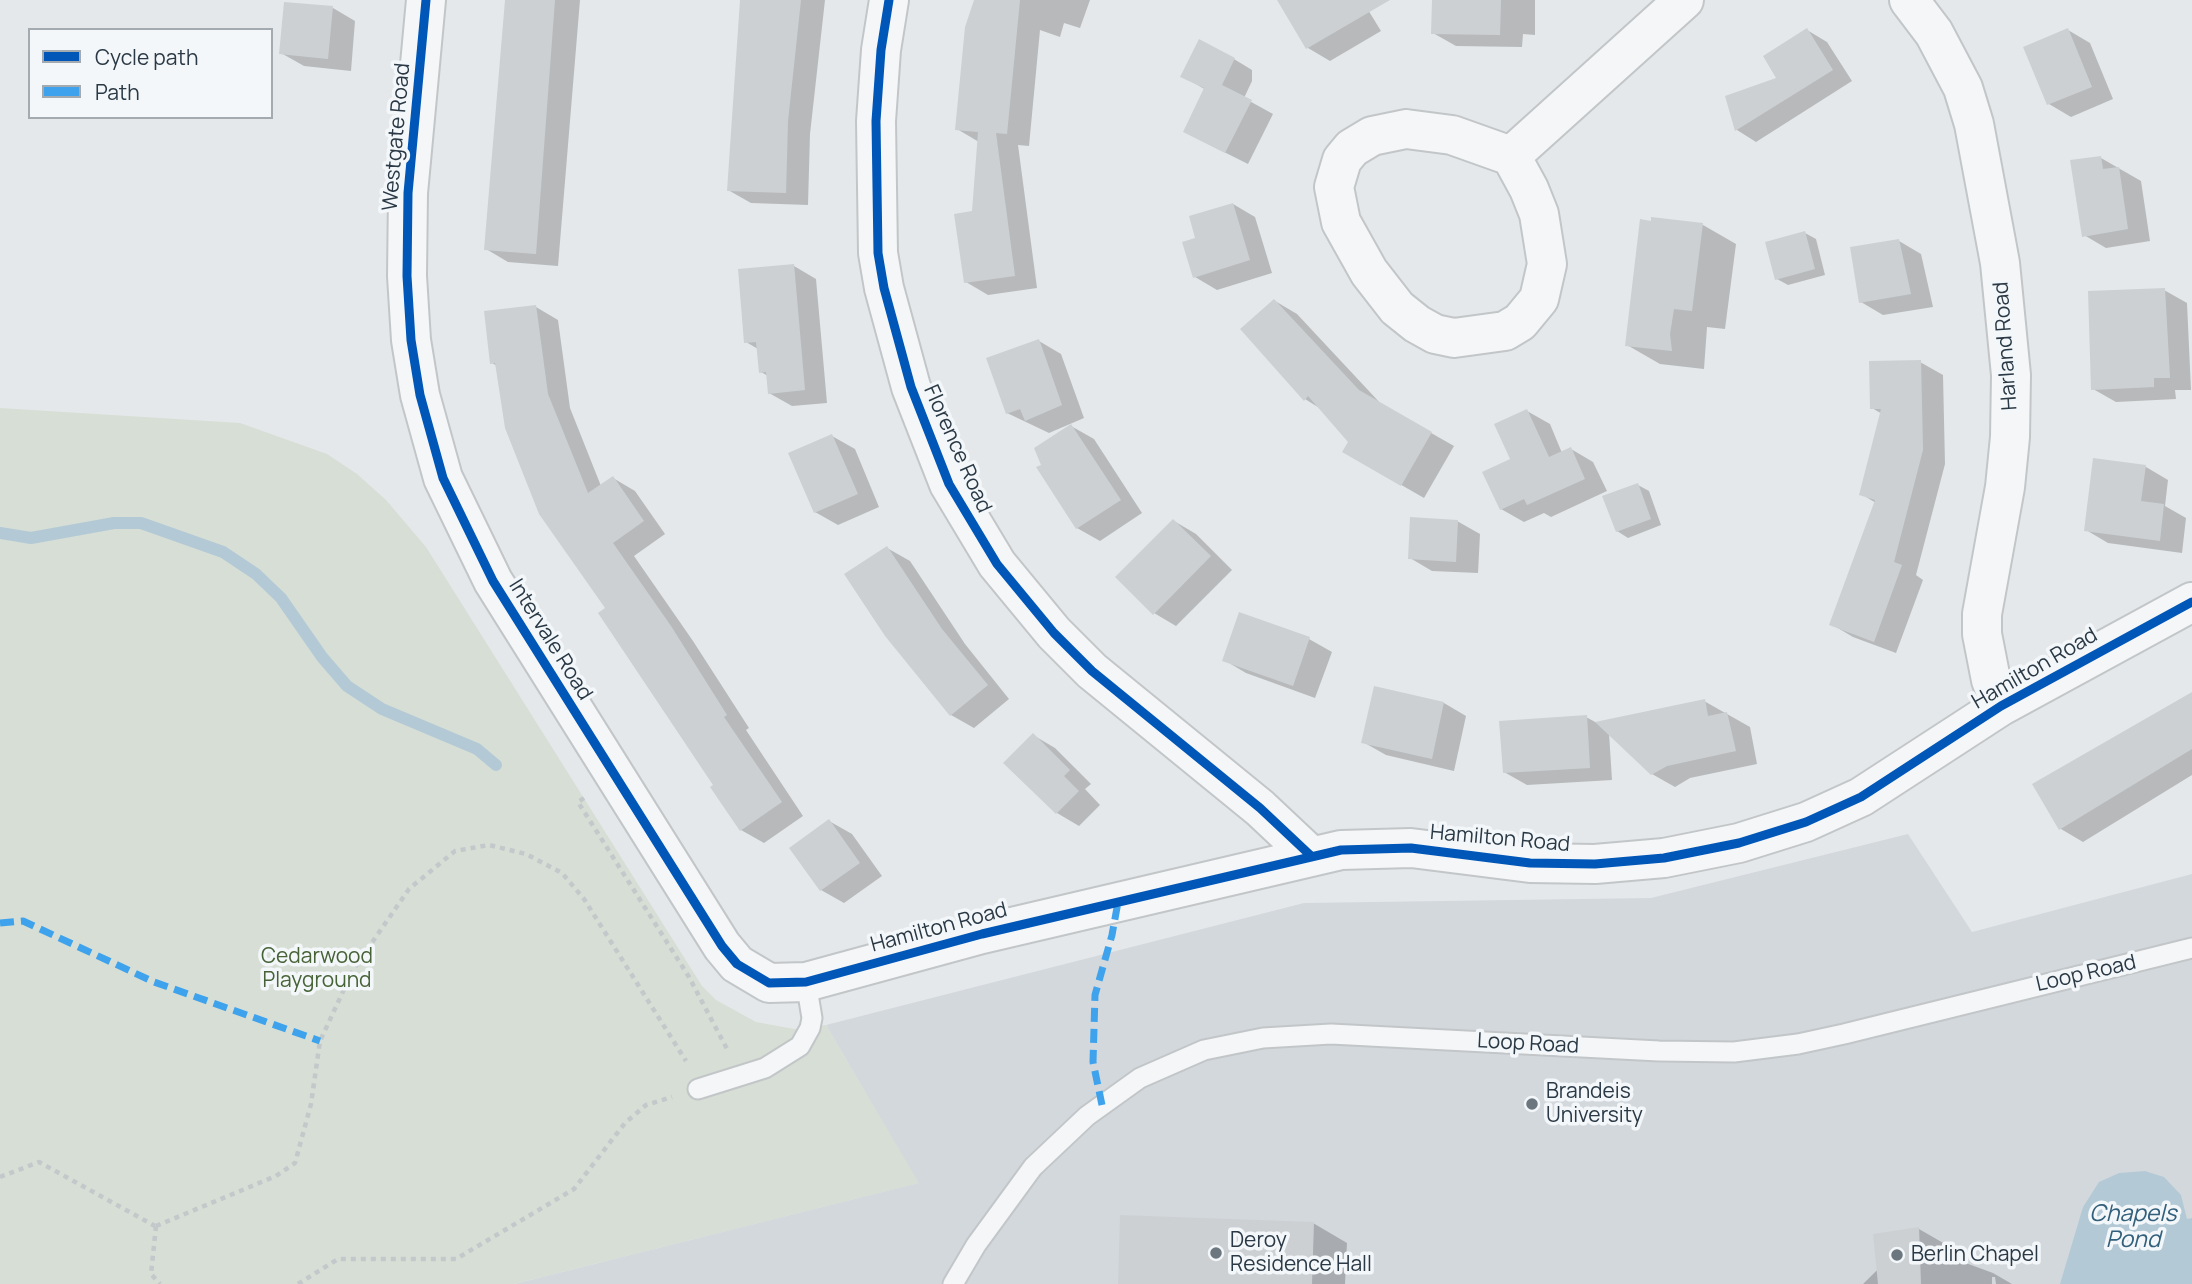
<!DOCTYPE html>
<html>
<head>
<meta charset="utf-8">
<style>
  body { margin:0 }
  #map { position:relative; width:2192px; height:1284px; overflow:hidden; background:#e5e8ea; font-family:Manrope,sans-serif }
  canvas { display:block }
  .legend { position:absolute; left:28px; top:28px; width:245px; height:91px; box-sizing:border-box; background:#f3f7f9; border:2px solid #a3abb1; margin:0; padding:9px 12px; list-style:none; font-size:21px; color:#2a3945 }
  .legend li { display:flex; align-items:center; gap:14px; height:35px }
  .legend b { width:35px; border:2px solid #a3abb1 }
</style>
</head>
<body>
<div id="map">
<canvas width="2192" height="1284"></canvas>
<ul class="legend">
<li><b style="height:9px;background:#0057b8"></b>Cycle path</li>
<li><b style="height:9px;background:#3ea3ec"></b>Path</li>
</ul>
</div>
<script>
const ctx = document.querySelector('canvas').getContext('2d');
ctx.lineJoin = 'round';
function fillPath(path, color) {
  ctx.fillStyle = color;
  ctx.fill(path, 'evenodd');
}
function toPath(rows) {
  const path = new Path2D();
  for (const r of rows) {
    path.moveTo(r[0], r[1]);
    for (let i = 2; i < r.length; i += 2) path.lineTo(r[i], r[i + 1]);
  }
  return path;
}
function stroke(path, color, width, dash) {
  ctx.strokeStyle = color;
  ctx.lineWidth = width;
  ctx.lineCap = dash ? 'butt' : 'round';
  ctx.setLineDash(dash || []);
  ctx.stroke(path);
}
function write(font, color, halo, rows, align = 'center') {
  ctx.font = font + ' Manrope,sans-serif';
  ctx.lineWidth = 7;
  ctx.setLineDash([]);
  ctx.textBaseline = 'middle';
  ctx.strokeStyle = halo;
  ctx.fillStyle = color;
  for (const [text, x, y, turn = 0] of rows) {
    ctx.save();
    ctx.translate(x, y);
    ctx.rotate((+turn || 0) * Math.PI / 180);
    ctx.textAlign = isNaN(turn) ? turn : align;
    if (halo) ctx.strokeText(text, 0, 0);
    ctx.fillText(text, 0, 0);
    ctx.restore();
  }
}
fillPath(toPath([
  [1908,834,1972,932,2192,874,2192,1284,514,1284,918,1183,826,1025,1304,903,1651,898]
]), '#d3d8dd');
fillPath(toPath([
  [0,408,240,423,327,454,357,474,386,500,426,547,702,986,716,1000,756,1022,794,1029,826,1025,919,1183,514,1284,0,1284]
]), '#d7ded5');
fillPath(toPath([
  [2145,1171,2164,1177,2181,1195,2187,1219,2192,1218,2192,1284,2060,1284,2083,1207,2099,1182,2119,1173]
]), '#b3cad6');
fillPath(toPath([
  [506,0,580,0,558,266,508,262,486,249],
  [742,0,825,0,810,134,808,205,751,203,728,190],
  [976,0,1090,0,1080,28,1064,23,1060,37,1040,30,1029,146,1018,145,1037,288,988,295,966,282,979,142,957,129],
  [1293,0,1362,0,1381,31,1330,61,1308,48],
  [1434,0,1535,0,1535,35,1523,34,1522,47,1456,46,1433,33],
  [333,8,355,21,351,71,304,66,281,53],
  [1807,30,1827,42,1852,81,1756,142,1737,130,1727,97,1779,79],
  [2068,30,2090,43,2113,99,2071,117,2049,104],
  [1229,56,1252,70,1252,81,1244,98,1273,114,1248,164,1208,144,1206,90,1182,76],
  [2101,158,2141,181,2150,241,2106,248,2084,235],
  [1233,204,1255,217,1272,273,1217,290,1195,277,1198,239],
  [1653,219,1703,225,1736,244,1725,329,1707,327,1704,369,1660,364,1627,345],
  [1805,233,1816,239,1825,275,1788,285,1777,279],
  [1899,241,1921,254,1933,307,1883,315,1861,302],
  [794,266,816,279,827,403,792,406,769,393,768,376,761,372,758,349,746,342],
  [2164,290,2187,303,2191,390,2175,390,2176,399,2116,402,2093,389],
  [1275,301,1297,314,1382,405,1454,446,1424,498,1344,452,1350,441,1321,409,1305,399],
  [536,307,558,320,570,408,601,486,613,478,635,491,665,534,634,556,693,641,749,728,746,730,803,816,764,843,741,830,607,609,497,366,492,363],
  [1039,341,1061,354,1084,418,1049,433,1007,413],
  [1920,362,1943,375,1945,464,1916,575,1923,580,1896,653,1853,637,1831,624,1876,503,1861,494,1882,414,1872,408],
  [1527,411,1550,424,1562,453,1571,449,1593,462,1607,491,1551,517,1544,513,1524,522,1501,509],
  [1071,426,1094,439,1142,513,1100,541,1077,528,1043,465],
  [832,436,855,449,879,507,838,525,815,512],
  [2095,460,2146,467,2168,480,2165,506,2186,518,2182,553,2108,543,2086,530],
  [1638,485,1649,491,1661,525,1628,538,1617,531],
  [1174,521,1196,534,1232,570,1176,626,1154,613],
  [1457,521,1480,534,1478,573,1432,571,1410,558],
  [887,548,910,561,965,644,1009,699,974,728,951,715],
  [1309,639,1332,652,1315,698,1246,673,1224,660],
  [1376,688,1444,703,1466,716,1454,771,1386,755,1363,742],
  [2192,694,2192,775,2083,842,2061,829,2034,785],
  [1704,701,1750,727,1757,764,1690,778,1675,787,1652,774,1609,733,1612,780,1527,785,1504,772,1586,717,1597,723],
  [1033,735,1055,748,1091,784,1085,789,1100,805,1079,826,1057,813],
  [829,821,852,834,882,876,844,903,821,890],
  [1313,1223,1347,1243,1345,1284,1120,1284],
  [1919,1229,1952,1248,1952,1258,1993,1273,2012,1284,1996,1284,1995,1277,1992,1277,1992,1284,1863,1284]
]), '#0003');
stroke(toPath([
  [0,533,31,538,114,523,141,523,223,552,256,574,281,598,322,657,347,686,382,709,477,749,496,765]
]), '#b3cad6', 12);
fillPath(toPath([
  [505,0,555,0,536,254,484,250],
  [740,0,801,0,788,121,786,193,727,191],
  [974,0,1020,0,1007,134,996,133,1015,276,964,283,954,214,972,211,978,132,955,130,965,27],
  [1277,0,1390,0,1306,49],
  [1432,0,1501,0,1500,35,1431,34],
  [284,2,333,6,328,59,279,54],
  [1807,28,1833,70,1735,131,1725,96,1776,78,1763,56],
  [2068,28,2092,87,2047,105,2023,47],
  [1199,39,1235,58,1222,85,1252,100,1225,153,1183,132,1204,88,1180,77],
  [2101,156,2103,169,2119,167,2128,229,2082,237,2070,160],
  [1233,203,1250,260,1193,278,1182,242,1195,238,1189,216],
  [1651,217,1703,223,1692,311,1674,309,1670,334,1672,351,1625,346,1640,219,1651,221],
  [1805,231,1815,269,1775,280,1765,242],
  [1899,239,1911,294,1859,303,1850,247],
  [794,264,805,390,768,394,766,372,759,373,756,342,744,343,738,269],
  [2165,288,2170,378,2154,378,2154,387,2091,390,2088,291],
  [1274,299,1359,390,1432,432,1401,486,1342,452,1348,442,1308,396,1304,401,1240,329],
  [536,305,548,394,588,493,613,476,644,521,613,543,671,626,727,715,724,717,782,802,740,831,710,787,713,785,598,613,605,608,539,514,505,428,495,363,490,364,484,311],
  [1039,339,1062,405,1025,421,1020,409,1006,414,986,358],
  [1921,360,1923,450,1894,562,1902,565,1874,642,1829,625,1875,500,1859,495,1881,409,1870,409,1869,361],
  [1527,409,1549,457,1571,447,1585,479,1527,505,1524,499,1500,510,1482,472,1510,459,1494,424],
  [1071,424,1121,500,1076,529,1036,467,1041,465,1034,448],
  [832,434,858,494,814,513,788,453],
  [2093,458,2146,465,2141,501,2164,504,2160,541,2084,531],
  [1638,483,1651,519,1616,532,1602,496],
  [1410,517,1458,520,1456,562,1408,559],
  [1173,519,1211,556,1153,615,1115,577],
  [887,546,942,629,988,685,950,716,885,636,844,574],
  [1239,612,1310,637,1293,686,1222,661],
  [1374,686,1444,702,1432,759,1361,743],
  [2192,692,2192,749,2059,830,2032,784],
  [1705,699,1708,716,1727,712,1736,751,1667,766,1651,775,1595,722],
  [1587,715,1590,768,1503,773,1499,721],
  [1033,733,1070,770,1064,776,1079,791,1056,814,1003,763],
  [829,819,860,863,820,891,789,848],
  [1120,1215,1314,1222,1312,1284,1118,1284],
  [1919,1227,1921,1284,1878,1284,1873,1234]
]), '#cdd0d3');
const lane = toPath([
  [698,1089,765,1068,800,1046,810,1028,812,1018,806,982],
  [953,1284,976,1245,1033,1167,1087,1116,1140,1078,1204,1050,1263,1038,1331,1034,1659,1051,1734,1052,1798,1044,1844,1034,2192,948]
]);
const street = toPath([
  [426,0,408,193,407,276,411,340,420,395,443,478,493,581,722,946,737,964,769,983,806,982,982,934,1341,850,1411,848,1530,863,1595,864,1664,858,1739,843,1806,822,1861,797,2001,706,2192,602],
  [889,0,881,50,876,121,878,253,884,288,911,387,949,484,997,564,1054,633,1092,671,1260,808,1310,855],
  [1909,0,1934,33,1963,88,1974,124,2000,263,2011,375,2010,437,2005,487,1982,614,1982,634,1991,680,2001,706],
  [1406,129,1452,135,1511,156,1529,189,1539,214,1547,264,1539,299,1520,322,1505,331,1454,338,1435,334,1417,324,1397,308,1369,272,1341,222,1334,187,1342,160,1352,148,1372,136,1406,129],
  [1511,156,1684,0]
]);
stroke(lane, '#c3c6c8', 23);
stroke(street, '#c3c6c8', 42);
stroke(toPath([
  [584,798,578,802,689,977,727,1049],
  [0,1177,39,1162,155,1226],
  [156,1226,276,1176,295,1163,311,1104,320,1041,353,970,409,889,455,851,489,845,526,854,562,873,584,899,686,1061],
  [156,1226,151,1274,160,1284],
  [298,1284,338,1259,456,1259,574,1189,625,1123,646,1105,672,1097]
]), '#c3c8ca', 4.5, [5, 5]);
stroke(lane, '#f4f6f7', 19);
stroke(street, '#f4f6f7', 38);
stroke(toPath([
  [0,923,23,921,154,982,320,1041],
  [1102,1105,1093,1062,1095,995,1112,935,1118,902]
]), '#3ea3ec', 7, [14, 7]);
stroke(toPath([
  [426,0,408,193,407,276,411,340,420,395,443,478,493,581,722,946,737,964,769,983,806,982,982,934,1341,850,1411,848,1530,863,1595,864,1664,858,1739,843,1806,822,1861,797,2001,706,2192,602],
  [889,0,881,50,876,121,878,253,884,288,911,387,949,484,997,564,1054,633,1092,671,1260,808,1310,855]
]), '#0057b8', 9);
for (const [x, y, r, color] of [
  [1532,1104,7,"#6b767f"],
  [1216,1253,7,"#6b767f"],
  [1897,1255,7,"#6b767f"]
]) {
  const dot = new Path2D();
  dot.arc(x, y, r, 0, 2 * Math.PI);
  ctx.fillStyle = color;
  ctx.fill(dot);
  stroke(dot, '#f3f7f9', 2.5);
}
write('21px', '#2a3945', '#f3f7f9', [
  ["Westgate Road",397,137,-85],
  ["Harland Road",2006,346,-94],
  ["Florence Road",957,449,66],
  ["Intervale Road",550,640,58],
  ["Hamilton Road",2035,669,-30],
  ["Hamilton Road",1500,839,5],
  ["Hamilton Road",939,928,-15],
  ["Loop Road",2086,974,-13],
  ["Loop Road",1528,1044,3]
]);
write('21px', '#466236', '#f3f7f9', [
  ["Cedarwood",317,957],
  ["Playground",317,981]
]);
write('21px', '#2a3945', '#f3f7f9', [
  ["Brandeis",1546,1092],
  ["University",1546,1116],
  ["Deroy",1230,1241],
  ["Residence Hall",1230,1265],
  ["Berlin Chapel",1911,1255]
], 'left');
write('italic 23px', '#325f7b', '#f3f7f9', [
  ["Chapels",2133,1215],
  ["Pond",2133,1241]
]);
</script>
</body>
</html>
